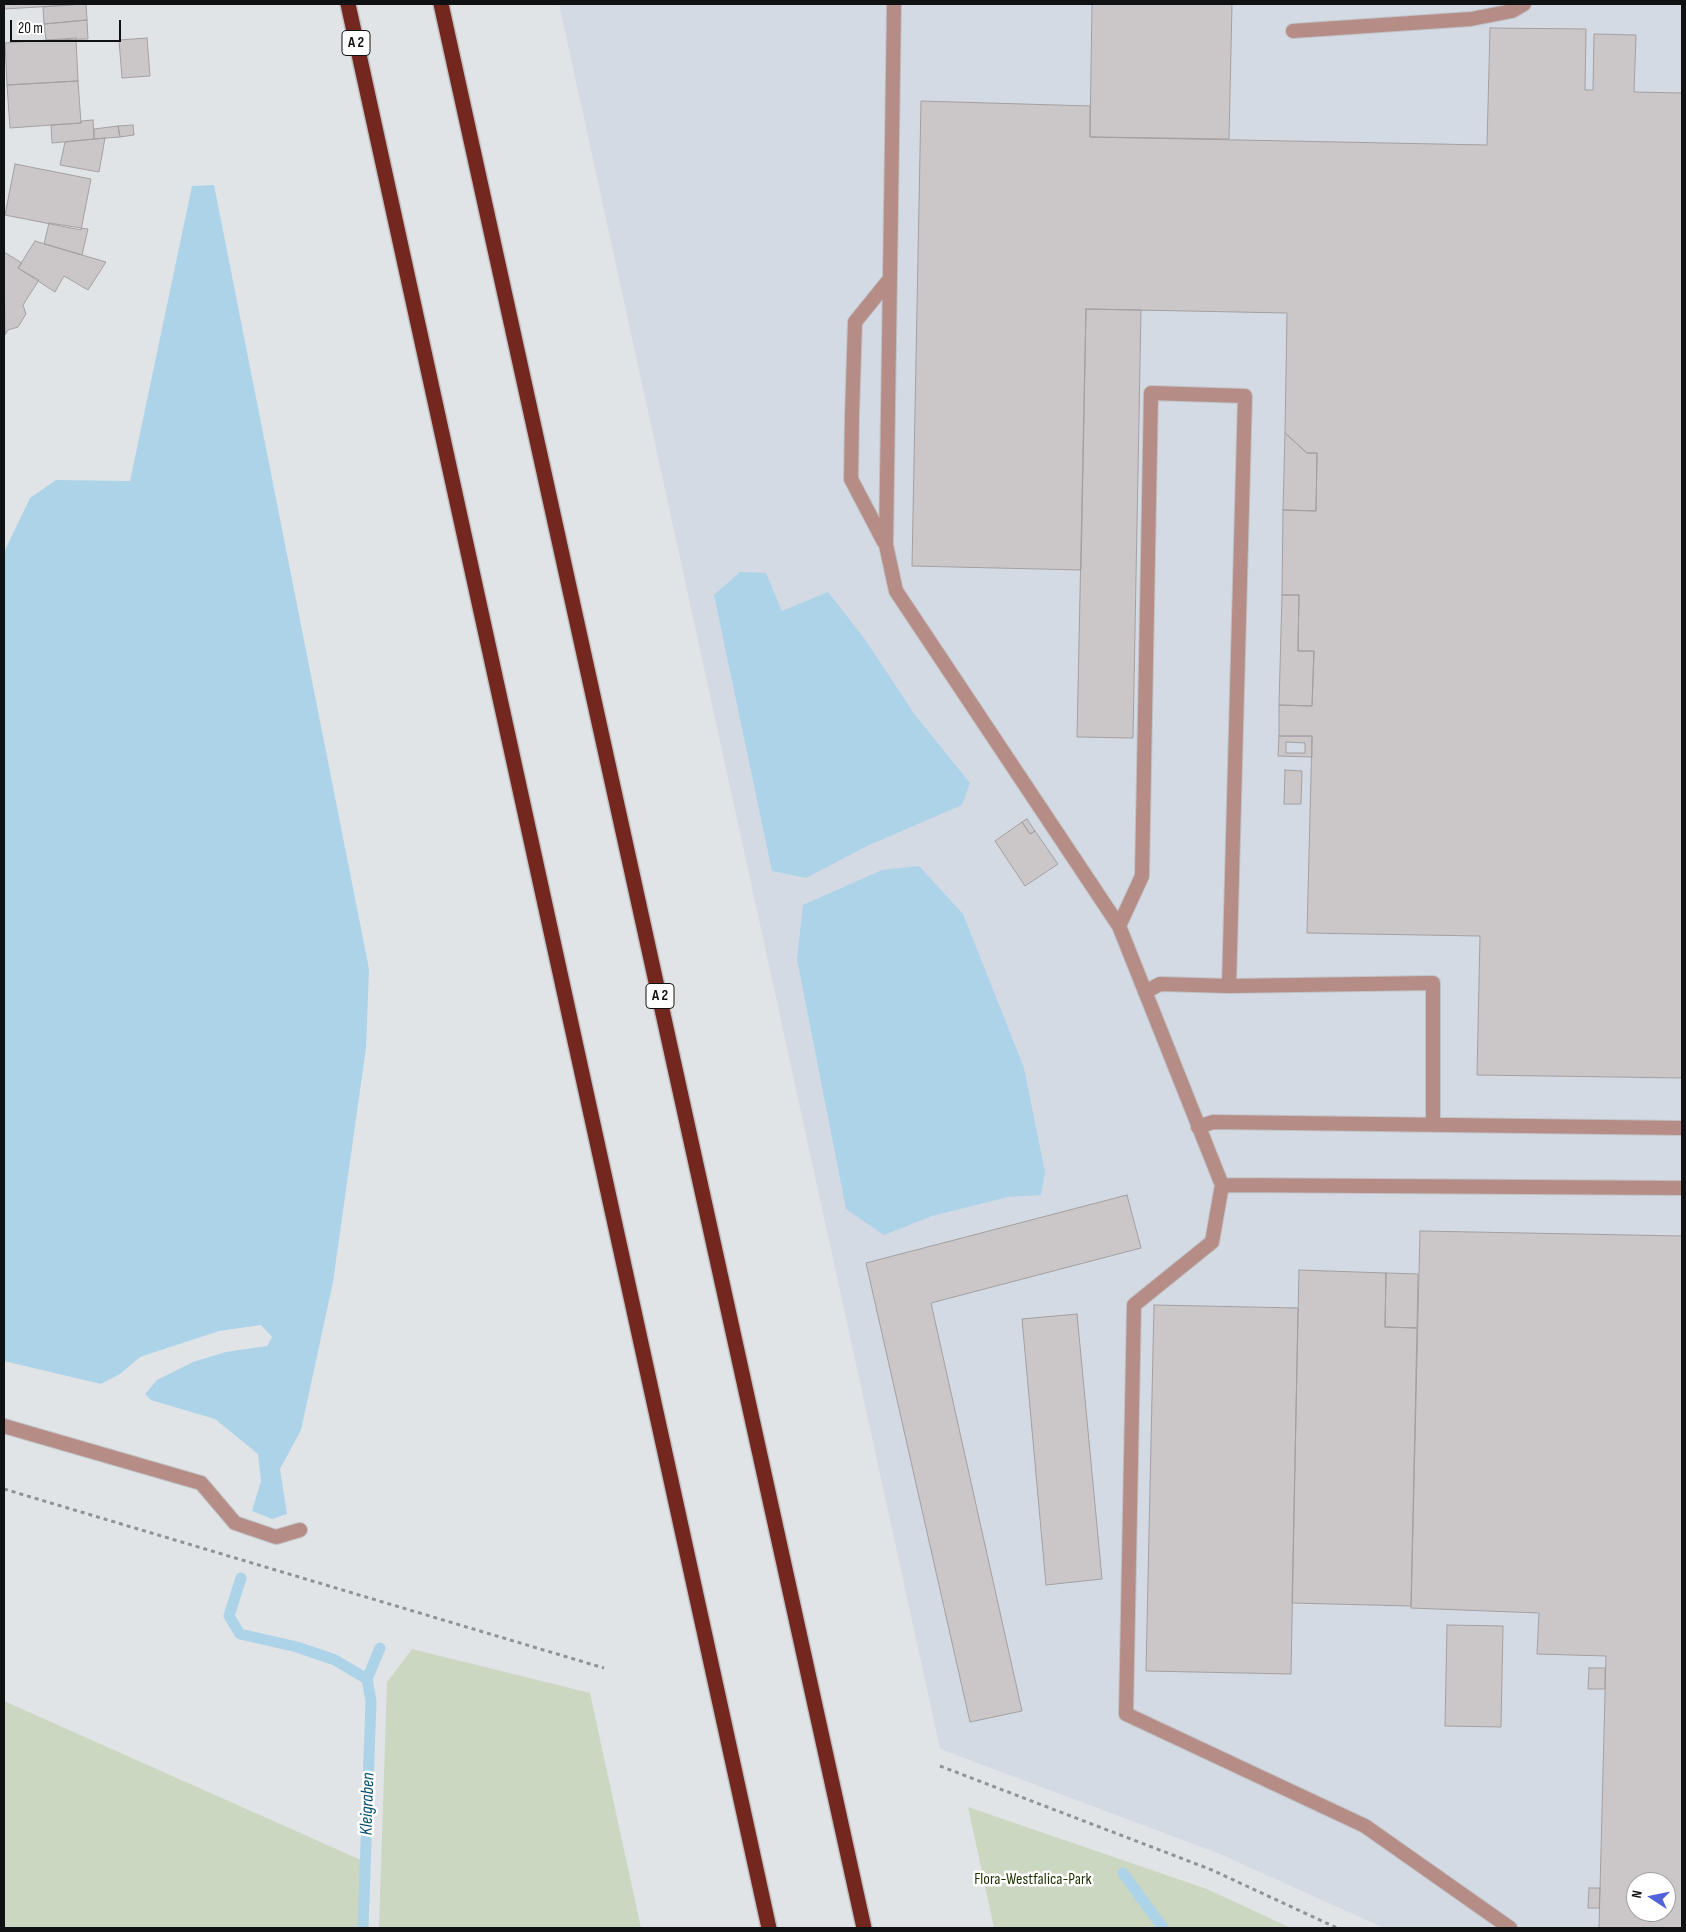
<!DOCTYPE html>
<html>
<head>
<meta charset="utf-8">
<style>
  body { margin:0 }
  #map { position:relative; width:1686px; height:1932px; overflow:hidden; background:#e1e4e7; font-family:"Sofia Sans Condensed",sans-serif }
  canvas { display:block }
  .frame { position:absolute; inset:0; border:5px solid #101112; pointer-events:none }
  .north { position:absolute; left:1626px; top:1872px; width:50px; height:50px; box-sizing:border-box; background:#fff; border:1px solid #9fa0a0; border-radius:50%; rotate:281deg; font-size:14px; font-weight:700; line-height:20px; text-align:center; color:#101112 }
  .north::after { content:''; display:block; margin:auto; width:18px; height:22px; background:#5063d9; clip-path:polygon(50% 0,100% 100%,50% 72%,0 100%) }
  .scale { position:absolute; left:10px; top:20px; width:111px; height:22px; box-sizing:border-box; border:2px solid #101112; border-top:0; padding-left:6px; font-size:15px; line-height:18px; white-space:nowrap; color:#101112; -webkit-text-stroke:4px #fff; paint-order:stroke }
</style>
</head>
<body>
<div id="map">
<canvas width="1686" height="1932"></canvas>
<div class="frame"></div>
<div class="north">N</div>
<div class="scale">20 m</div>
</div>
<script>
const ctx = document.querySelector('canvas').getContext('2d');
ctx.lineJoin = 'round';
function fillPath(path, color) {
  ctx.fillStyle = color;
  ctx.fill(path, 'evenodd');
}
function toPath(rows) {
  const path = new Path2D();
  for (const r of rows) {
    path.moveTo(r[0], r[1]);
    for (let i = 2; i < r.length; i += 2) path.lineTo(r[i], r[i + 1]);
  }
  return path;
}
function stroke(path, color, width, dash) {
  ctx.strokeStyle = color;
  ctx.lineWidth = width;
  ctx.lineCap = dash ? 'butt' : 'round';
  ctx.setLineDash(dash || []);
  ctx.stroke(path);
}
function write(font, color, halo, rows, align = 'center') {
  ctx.font = font + ' "Sofia Sans Condensed",sans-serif';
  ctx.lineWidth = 5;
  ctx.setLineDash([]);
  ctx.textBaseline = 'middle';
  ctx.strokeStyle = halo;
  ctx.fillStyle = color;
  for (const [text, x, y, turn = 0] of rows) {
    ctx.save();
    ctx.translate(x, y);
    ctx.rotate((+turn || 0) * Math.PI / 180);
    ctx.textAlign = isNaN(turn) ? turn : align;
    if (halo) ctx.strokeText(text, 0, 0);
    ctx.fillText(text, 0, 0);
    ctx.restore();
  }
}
fillPath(toPath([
  [559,4,1682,4,1682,1928,1384,1928,1220,1854,940,1749],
  [1636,1882,1666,1882,1666,1912,1636,1912]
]), '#d4dae4');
fillPath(toPath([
  [412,1649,590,1693,641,1928,379,1928,387,1682],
  [4,1701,361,1860,358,1928,4,1928],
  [968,1807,1207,1889,1291,1928,994,1928]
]), '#ccd7c2');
fillPath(toPath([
  [214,185,369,969,366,1048,333,1282,301,1430,280,1469,287,1514,272,1519,252,1511,261,1481,258,1454,215,1419,151,1400,145,1394,157,1380,193,1362,226,1352,267,1346,272,1337,261,1325,219,1331,140,1357,120,1374,101,1384,4,1361,4,552,30,498,56,480,130,481,192,186],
  [740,572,766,573,782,611,828,592,864,638,915,715,970,783,962,805,867,846,806,878,772,871,714,595],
  [919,866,963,914,1024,1068,1045,1172,1041,1195,1008,1197,932,1216,884,1235,846,1209,797,959,803,905,882,870]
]), '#add3e9');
stroke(toPath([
  [241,1578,229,1616,240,1634,297,1647,335,1660,367,1679,371,1701,363,1928],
  [367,1679,380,1648],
  [1123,1873,1163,1928]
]), '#add3e9', 11);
const building = toPath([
  [4,4,73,4,73,5,4,9,4,4],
  [73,4,86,4,87,20,44,24,43,7,73,4],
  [1092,4,1232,4,1229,139,1090,137,1092,4],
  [87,20,88,39,46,40,44,24,87,20],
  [1490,28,1586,29,1585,90,1593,90,1594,34,1636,35,1634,92,1682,93,1682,1078,1477,1075,1480,936,1307,933,1312,736,1279,736,1279,705,1312,706,1314,651,1298,651,1299,595,1282,595,1283,510,1316,511,1317,453,1307,453,1285,433,1287,313,1086,309,1081,570,912,566,921,101,1090,106,1090,137,1487,145,1490,28],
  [76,38,78,81,7,85,5,43,76,38],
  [147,38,150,76,122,78,119,40,147,38],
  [78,81,81,123,10,128,7,85,78,81],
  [93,120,94,139,52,143,51,125,81,123,81,121,93,120],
  [133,125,134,135,120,137,118,126,133,125],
  [118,126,120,137,94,139,94,129,118,126],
  [105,138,99,172,60,165,65,142,105,138],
  [15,164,91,179,81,230,5,215,15,164],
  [49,223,88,229,82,255,44,244,49,223],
  [35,241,82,255,106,262,88,290,64,276,55,292,18,268,35,241],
  [4,252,22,263,18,268,39,280,23,305,26,314,18,327,8,330,5,335,4,252],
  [1086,309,1141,310,1133,738,1077,737,1086,309],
  [1285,433,1307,453,1317,453,1316,511,1283,510,1285,433],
  [1282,595,1299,595,1298,651,1314,651,1312,706,1279,705,1282,595],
  [1279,736,1312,736,1312,757,1278,756,1279,736],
  [1286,742,1305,743,1305,753,1286,753,1286,742],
  [1285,770,1302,771,1301,804,1284,804,1285,770],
  [1027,819,1035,831,1030,834,1022,822,1027,819],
  [1022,822,1030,834,1035,831,1058,864,1025,886,995,841,1022,822],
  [1127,1195,1141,1248,931,1303,1022,1711,970,1722,866,1263,1127,1195],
  [1420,1231,1682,1236,1682,1928,1599,1928,1606,1656,1537,1654,1539,1613,1411,1608,1420,1231],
  [1636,1882,1666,1882,1666,1912,1636,1912,1636,1882],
  [1299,1270,1386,1273,1385,1327,1417,1328,1411,1606,1292,1603,1299,1270],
  [1386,1273,1418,1274,1417,1328,1385,1327,1386,1273],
  [1154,1305,1298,1308,1291,1674,1146,1671,1154,1305],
  [1077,1314,1102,1579,1046,1585,1022,1319,1077,1314],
  [1447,1625,1503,1626,1501,1727,1445,1726,1447,1625],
  [1589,1668,1605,1668,1605,1689,1588,1689,1589,1668],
  [1589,1888,1600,1888,1599,1908,1588,1908,1589,1888]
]);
fillPath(building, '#cbc7c9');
stroke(building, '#a4a0a2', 1);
const service = toPath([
  [894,4,886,545,896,591,1119,926,1222,1185,1682,1188],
  [1293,31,1471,19,1512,11,1524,4],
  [884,542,851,479,852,415,855,322,889,280],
  [1119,926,1142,876,1151,393,1245,396,1229,986],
  [1145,992,1160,984,1229,986,1433,983,1433,1125],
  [1198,1127,1213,1122,1682,1128],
  [1222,1185,1212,1242,1134,1305,1126,1714,1365,1826,1510,1928],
  [4,1426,201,1483,235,1523,276,1537,300,1530]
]);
const motorway = toPath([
  [348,4,769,1928],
  [441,4,864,1928]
]);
stroke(service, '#c0c2c5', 16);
stroke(motorway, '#c0c2c5', 18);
stroke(toPath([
  [4,1489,604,1668],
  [940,1766,1212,1870,1337,1928]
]), '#909294', 3, [4, 4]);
stroke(service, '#b58d86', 14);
stroke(motorway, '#74271e', 15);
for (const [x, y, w] of [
  [356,43,28],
  [660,996,28]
]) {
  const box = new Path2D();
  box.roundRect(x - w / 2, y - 12.5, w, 25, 4);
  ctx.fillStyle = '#fff';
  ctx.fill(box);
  stroke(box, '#101112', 1);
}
write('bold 15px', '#101112', null, [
  ["A 2",356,43],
  ["A 2",660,996]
]);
write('16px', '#1d3300', '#fff', [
  ["Flora-Westfalica-Park",1033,1880]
]);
write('italic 18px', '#074f6d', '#fff', [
  ["Kleigraben",368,1804,-88]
]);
</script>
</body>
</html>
